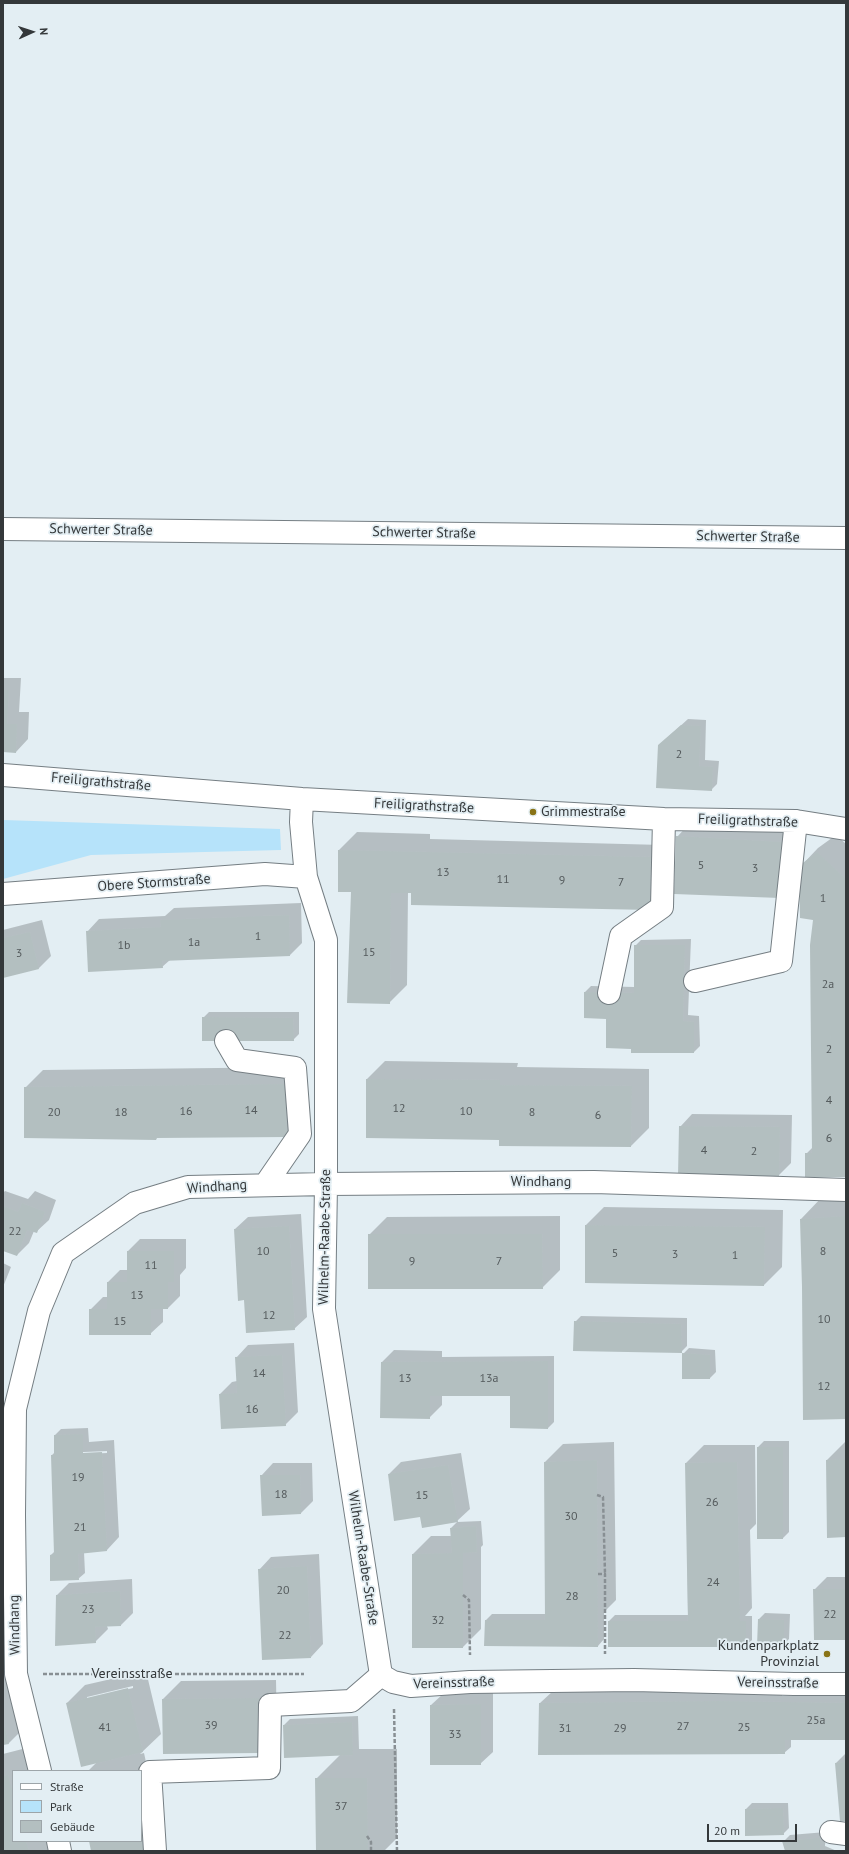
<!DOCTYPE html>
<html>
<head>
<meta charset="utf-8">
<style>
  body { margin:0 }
  #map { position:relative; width:849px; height:1854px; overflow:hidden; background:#e3eef3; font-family:"PT Sans",sans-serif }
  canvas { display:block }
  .frame { position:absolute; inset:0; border:4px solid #34383a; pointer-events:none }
  .legend { position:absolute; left:12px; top:1770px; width:130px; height:72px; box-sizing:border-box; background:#e3eef3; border:1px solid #9da5a9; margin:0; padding:5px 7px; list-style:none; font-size:12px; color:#34383a }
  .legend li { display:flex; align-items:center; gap:8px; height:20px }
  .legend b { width:20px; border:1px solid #9da5a9 }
  .north { position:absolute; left:12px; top:12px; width:40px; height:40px; -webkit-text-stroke:3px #e3eef3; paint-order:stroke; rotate:87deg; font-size:11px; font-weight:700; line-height:16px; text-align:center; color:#34383a }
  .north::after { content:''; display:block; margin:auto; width:14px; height:18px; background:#34383a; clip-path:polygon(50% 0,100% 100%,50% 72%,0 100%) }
  .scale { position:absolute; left:707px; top:1824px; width:90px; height:18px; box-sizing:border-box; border:2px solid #34383a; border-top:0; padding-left:5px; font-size:12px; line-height:14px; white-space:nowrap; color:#34383a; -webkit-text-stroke:3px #e3eef3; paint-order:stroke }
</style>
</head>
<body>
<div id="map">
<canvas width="849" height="1854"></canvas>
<div class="frame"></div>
<ul class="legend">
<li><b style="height:5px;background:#fff"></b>Straße</li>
<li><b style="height:11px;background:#b6e3fa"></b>Park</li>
<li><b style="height:11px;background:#b3bfc0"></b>Gebäude</li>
</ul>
<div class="north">N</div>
<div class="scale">20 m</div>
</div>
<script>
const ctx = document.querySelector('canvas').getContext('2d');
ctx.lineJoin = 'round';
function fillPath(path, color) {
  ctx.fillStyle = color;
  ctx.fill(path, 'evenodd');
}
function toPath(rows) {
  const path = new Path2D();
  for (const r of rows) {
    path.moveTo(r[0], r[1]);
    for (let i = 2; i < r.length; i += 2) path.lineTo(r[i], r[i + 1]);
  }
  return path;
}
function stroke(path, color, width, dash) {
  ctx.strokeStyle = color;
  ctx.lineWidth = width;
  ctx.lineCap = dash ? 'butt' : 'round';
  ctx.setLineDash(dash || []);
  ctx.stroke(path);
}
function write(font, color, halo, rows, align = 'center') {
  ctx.font = font + ' "PT Sans",sans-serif';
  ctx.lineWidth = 3.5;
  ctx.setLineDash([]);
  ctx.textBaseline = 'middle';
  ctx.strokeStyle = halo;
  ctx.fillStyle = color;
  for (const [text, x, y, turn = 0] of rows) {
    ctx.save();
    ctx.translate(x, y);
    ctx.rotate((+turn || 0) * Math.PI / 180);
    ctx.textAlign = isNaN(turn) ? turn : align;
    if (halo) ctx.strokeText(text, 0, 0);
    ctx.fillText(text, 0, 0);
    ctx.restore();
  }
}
fillPath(toPath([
  [3,820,280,829,281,850,91,855,3,879]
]), '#b6e3fa');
fillPath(toPath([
  [3,678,21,678,19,712,29,712,28,739,16,752,3,751],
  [688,719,706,720,705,760,719,761,717,784,711,790,666,739],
  [689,824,794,830,792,885,677,837],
  [357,832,430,834,430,839,663,845,650,909,408,892,407,985,389,1003,352,891,339,891,339,850],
  [836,835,846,844,846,1176,806,1154,813,1147,814,919,800,867,818,848],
  [301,903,302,943,290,955,170,960,162,967,87,932,99,919,165,916,174,908],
  [42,920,51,956,39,968,3,977,3,930],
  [691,939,688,1015,699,1016,700,1046,694,1052,632,1048,585,992,591,986,635,987,635,946,641,940],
  [209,1012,299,1012,299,1034,293,1040,203,1018],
  [385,1061,518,1063,517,1067,649,1069,649,1128,631,1146,367,1079],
  [304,1067,304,1118,286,1136,25,1088,43,1070],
  [692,1114,792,1115,791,1163,779,1175,680,1127],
  [5,1191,28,1199,35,1191,56,1200,49,1220,36,1232,34,1231,29,1243,17,1255,3,1250,3,1193],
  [846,1195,846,1418,803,1287,801,1219,823,1196],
  [604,1207,783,1210,782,1267,764,1285,586,1225],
  [301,1214,307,1317,294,1329,245,1299,235,1229,248,1217],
  [560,1216,560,1270,542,1288,369,1235,387,1217],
  [140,1239,186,1239,186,1268,180,1275,180,1296,168,1308,163,1308,163,1322,150,1334,90,1310,103,1297,108,1297,108,1282,120,1270,128,1270,128,1251],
  [3,1263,11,1267,3,1287],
  [581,1316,687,1318,687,1346,681,1352,575,1322],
  [294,1343,298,1412,285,1425,220,1394,232,1382,237,1381,236,1358,248,1345],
  [689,1348,715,1350,716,1372,710,1378,683,1354],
  [394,1350,442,1351,442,1357,554,1356,554,1422,548,1428,511,1395,442,1395,442,1405,429,1418,382,1362],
  [88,1428,89,1442,114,1440,119,1537,107,1550,84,1552,85,1573,78,1579,51,1555,55,1551,52,1455,55,1452,55,1435,61,1429],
  [107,1451,107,1453,62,1455,62,1453],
  [764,1441,789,1441,789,1532,783,1538,758,1447],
  [614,1442,616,1600,604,1612,604,1639,598,1646,486,1645,486,1620,492,1614,546,1614,545,1462,563,1444],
  [845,1442,846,1442,846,1550,846,1537,827,1460],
  [704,1445,755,1445,756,1524,750,1530,752,1608,745,1616,752,1616,752,1640,746,1646,609,1621,615,1615,688,1615,686,1463],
  [461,1453,470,1509,457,1521,420,1516,389,1474,401,1462],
  [273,1463,312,1463,313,1501,301,1513,261,1476],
  [481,1521,483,1545,481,1547,481,1629,463,1647,413,1554,431,1536,452,1536,451,1528,457,1522],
  [319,1554,323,1644,311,1657,259,1570,271,1557],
  [827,1577,846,1577,846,1639,814,1590],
  [132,1579,133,1613,121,1625,107,1626,108,1629,95,1642,57,1595,69,1583],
  [765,1613,790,1614,789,1639,783,1645,759,1619],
  [146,1671,161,1734,140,1754,144,1753,162,1835,146,1851,92,1851,90,1841,141,1841,141,1771,88,1771,97,1762,67,1703,85,1685],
  [133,1686,133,1688,87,1699,87,1697],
  [14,1674,27,1725,9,1743,3,1744,3,1676],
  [276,1680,277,1734,163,1699,181,1681],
  [782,1690,782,1696,793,1696,799,1690,846,1690,846,1739,791,1739,791,1747,784,1753,540,1703,553,1691],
  [493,1692,493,1752,480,1764,431,1705,444,1693],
  [358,1716,359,1749,397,1749,397,1838,384,1851,317,1851,316,1779,340,1755,284,1725,290,1719],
  [38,1745,45,1771,13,1771,13,1841,64,1841,66,1851,3,1851,3,1754],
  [846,1753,846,1820,836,1763],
  [752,1803,788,1803,789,1828,783,1834,746,1809],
  [826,1832,825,1846,837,1851,786,1851,784,1841,790,1835]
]), '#0003');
fillPath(toPath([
  [3,690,9,690,7,724,17,724,16,753,3,752],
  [681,725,701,726,699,766,713,767,712,791,656,788,658,745],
  [676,836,782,842,780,898,674,894],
  [338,850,651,857,650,910,411,905,411,893,391,893,390,1004,347,1003,351,892,338,892],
  [817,852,846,879,846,1177,805,1177,805,1153,812,1153,810,945,813,920,800,918,799,866],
  [289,915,290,956,162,961,163,968,88,972,86,931,161,927,160,920],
  [30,932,39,969,3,978,3,938],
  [634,945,685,945,683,1021,694,1022,694,1053,631,1053,631,1049,606,1048,606,1019,584,1018,584,992,634,993],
  [202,1017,293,1018,294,1041,202,1041],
  [366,1079,500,1080,500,1085,632,1086,631,1147,499,1146,499,1140,366,1138],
  [286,1084,287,1137,157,1138,156,1140,24,1138,24,1087],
  [679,1126,780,1127,779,1176,678,1176],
  [22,1203,45,1212,37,1233,27,1230,17,1256,3,1251,3,1206,18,1212],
  [846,1216,846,1419,803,1420,802,1287,800,1219],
  [585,1225,765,1227,764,1286,585,1283],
  [289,1226,295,1330,246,1333,244,1300,238,1301,234,1229],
  [368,1234,542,1234,543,1289,368,1289],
  [127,1251,174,1251,174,1282,168,1282,168,1309,151,1309,151,1335,89,1335,89,1309,107,1309,107,1282,127,1282],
  [574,1321,681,1324,682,1353,710,1355,710,1379,682,1379,682,1353,573,1351],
  [282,1355,286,1426,221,1429,219,1394,237,1393,235,1357],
  [548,1361,548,1429,510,1428,510,1396,430,1396,430,1419,380,1418,381,1362],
  [83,1434,83,1453,102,1452,107,1551,78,1554,79,1580,50,1581,50,1555,54,1554,51,1455,54,1455,54,1435],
  [757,1447,783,1447,783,1539,757,1539],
  [846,1459,846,1537,827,1538,826,1460],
  [597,1460,598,1647,484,1646,485,1620,545,1620,544,1462],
  [737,1462,740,1621,746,1621,746,1647,608,1647,608,1621,688,1621,685,1463],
  [448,1465,458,1522,422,1528,420,1517,394,1521,388,1474],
  [260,1475,300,1475,301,1514,262,1516],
  [476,1526,477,1552,463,1553,463,1648,412,1648,412,1554,452,1553,450,1528],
  [307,1566,311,1658,262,1660,258,1569],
  [813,1589,846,1589,846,1640,814,1640],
  [120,1591,121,1626,95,1627,96,1643,55,1646,56,1595],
  [758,1619,784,1620,784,1646,757,1646],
  [128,1688,143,1752,81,1767,66,1703],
  [259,1698,259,1753,163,1754,162,1699],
  [717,1701,846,1703,846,1740,785,1740,785,1754,538,1755,539,1703],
  [481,1704,481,1765,430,1765,430,1705],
  [3,1721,9,1744,3,1745],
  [352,1722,353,1755,284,1758,283,1725],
  [846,1762,846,1821,840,1821,835,1763],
  [8,1775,13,1792,13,1841,26,1841,29,1851,3,1851,3,1776],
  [315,1778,367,1778,368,1851,316,1851],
  [783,1808,784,1835,745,1836,745,1809],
  [820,1838,820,1851,785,1851,782,1841],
  [89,1841,142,1841,144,1851,91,1851]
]), '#b3bfc0');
const minor = toPath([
  [3,529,846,538],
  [3,775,302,799,664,819,796,821,846,829],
  [302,799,301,822,306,877,326,940,326,1184,324,1309,381,1675],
  [3,894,265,874,306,877],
  [695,981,781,961,796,821],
  [609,993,621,936,662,907,664,819],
  [226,1041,237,1060,295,1068,300,1134,265,1185],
  [381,1675,393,1682,411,1686,470,1682,634,1680,794,1684,846,1684],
  [40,1771,16,1674,14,1515,15,1409,39,1311,63,1253,135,1203,188,1187,326,1184,594,1182,846,1190],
  [831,1832,846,1834],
  [58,1841,60,1851],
  [155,1851,150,1772,269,1768,270,1705,351,1701,381,1675]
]);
stroke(minor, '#757e83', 24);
stroke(toPath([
  [597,1495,603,1497,605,1574],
  [598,1574,605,1574,605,1654],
  [463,1595,469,1600,470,1655],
  [43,1674,304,1674],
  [394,1709,397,1851],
  [367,1836,371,1842,371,1851]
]), '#888f93', 2.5, [4, 2]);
stroke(minor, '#fff', 22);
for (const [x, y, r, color] of [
  [533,812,4,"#897316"],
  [827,1654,4,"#897316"]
]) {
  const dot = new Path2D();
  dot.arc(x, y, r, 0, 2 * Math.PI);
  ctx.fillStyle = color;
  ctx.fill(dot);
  stroke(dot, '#e3eef3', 1.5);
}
write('12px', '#545a5c', null, [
  ["2",679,755],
  ["5",701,866],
  ["3",755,869],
  ["13",443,873],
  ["11",503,880],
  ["9",562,881],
  ["7",621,883],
  ["1",823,899],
  ["1",258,937],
  ["1a",194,943],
  ["1b",124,946],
  ["15",369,953],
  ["3",19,954],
  ["2a",828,985],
  ["2",829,1050],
  ["4",829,1101],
  ["12",399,1109],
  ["14",251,1111],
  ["16",186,1112],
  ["10",466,1112],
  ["20",54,1113],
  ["18",121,1113],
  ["8",532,1113],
  ["6",598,1116],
  ["6",829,1139],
  ["4",704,1151],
  ["2",754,1152],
  ["22",15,1232],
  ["10",263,1252],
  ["8",823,1252],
  ["5",615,1254],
  ["3",675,1255],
  ["1",735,1256],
  ["9",412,1262],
  ["7",499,1262],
  ["11",151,1266],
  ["13",137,1296],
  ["12",269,1316],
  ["10",824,1320],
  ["15",120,1322],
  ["14",259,1374],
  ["13",405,1379],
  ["13a",489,1379],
  ["12",824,1387],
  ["16",252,1410],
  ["19",78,1478],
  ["18",281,1495],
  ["15",422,1496],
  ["26",712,1503],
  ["30",571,1517],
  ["21",80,1528],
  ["24",713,1583],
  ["20",283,1591],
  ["28",572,1597],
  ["23",88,1610],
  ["22",830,1615],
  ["32",438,1621],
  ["22",285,1636],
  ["25a",816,1721],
  ["39",211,1726],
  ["27",683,1727],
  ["41",105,1728],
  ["25",744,1728],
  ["31",565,1729],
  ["29",620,1729],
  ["33",455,1735],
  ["37",341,1807]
]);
write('14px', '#34383a', '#e3eef3', [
  ["Schwerter Straße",101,530,1],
  ["Schwerter Straße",424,533,1],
  ["Schwerter Straße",748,537,1],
  ["Freiligrathstraße",101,782,5],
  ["Freiligrathstraße",424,806,3],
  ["Freiligrathstraße",748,821,2],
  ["Obere Stormstraße",154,883,-4],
  ["Windhang",541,1182],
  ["Windhang",217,1187,-4],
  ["Wilhelm-Raabe-Straße",325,1237,-89],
  ["Wilhelm-Raabe-Straße",363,1558,81],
  ["Windhang",15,1625,-91],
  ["Vereinsstraße",132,1674],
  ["Vereinsstraße",454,1683,-2],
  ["Vereinsstraße",778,1683,1]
]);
write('14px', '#34383a', '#e3eef3', [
  ["Grimmestraße",541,812],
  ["Kundenparkplatz",819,1646,"right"],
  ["Provinzial",819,1662,"right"]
], 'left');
</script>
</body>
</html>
